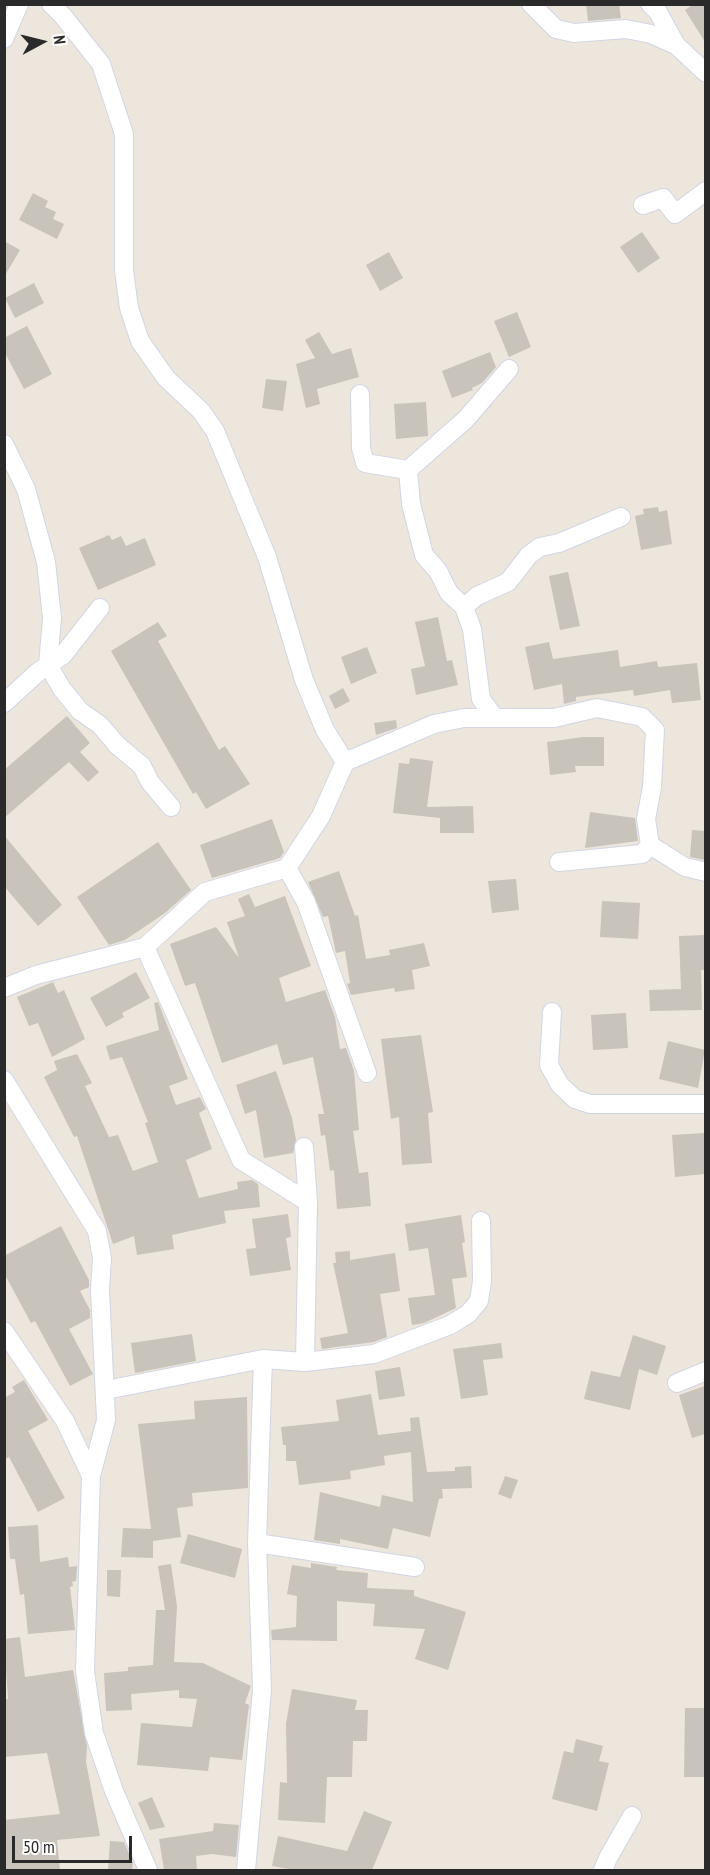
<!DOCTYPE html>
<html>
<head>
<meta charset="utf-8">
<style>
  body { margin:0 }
  #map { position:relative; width:710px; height:1875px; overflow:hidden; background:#ede6dc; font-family:"PT Sans Narrow",sans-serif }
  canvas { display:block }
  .frame { position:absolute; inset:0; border:6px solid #2a2a2a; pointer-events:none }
  .north { position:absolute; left:12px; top:12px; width:60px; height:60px; -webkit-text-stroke:4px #fff; paint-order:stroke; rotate:83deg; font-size:16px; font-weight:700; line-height:24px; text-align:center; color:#2a2a2a }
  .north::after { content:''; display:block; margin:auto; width:21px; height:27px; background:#2a2a2a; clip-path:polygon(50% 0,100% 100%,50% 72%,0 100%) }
  .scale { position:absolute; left:12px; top:1836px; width:120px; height:27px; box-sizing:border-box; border:3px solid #2a2a2a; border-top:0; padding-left:8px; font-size:18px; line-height:21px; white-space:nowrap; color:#2a2a2a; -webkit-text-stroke:4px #fff; paint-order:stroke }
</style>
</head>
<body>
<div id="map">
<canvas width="710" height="1875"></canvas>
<div class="frame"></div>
<div class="north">N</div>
<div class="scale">50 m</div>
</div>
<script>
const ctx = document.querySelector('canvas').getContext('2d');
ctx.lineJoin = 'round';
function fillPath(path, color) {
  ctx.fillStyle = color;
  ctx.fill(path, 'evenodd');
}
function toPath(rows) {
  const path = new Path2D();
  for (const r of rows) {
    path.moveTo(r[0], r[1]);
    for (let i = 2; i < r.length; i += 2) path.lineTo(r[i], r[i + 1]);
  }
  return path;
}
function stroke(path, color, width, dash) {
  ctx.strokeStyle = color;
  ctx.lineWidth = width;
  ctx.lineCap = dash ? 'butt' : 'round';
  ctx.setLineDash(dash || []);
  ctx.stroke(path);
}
fillPath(toPath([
  [586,4,619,4,621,18,588,21],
  [694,4,705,4,705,42,685,10],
  [33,193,48,201,45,207,56,212,53,219,64,224,57,239,19,220],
  [642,232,660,258,638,273,620,247],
  [4,241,20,250,4,277],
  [389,252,403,278,380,291,366,265],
  [34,283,44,303,15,318,5,298],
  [517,312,531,347,509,357,494,321],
  [27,326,52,374,24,389,4,351,4,338],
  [319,332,332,354,351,348,359,377,317,389,320,404,306,408,296,364,315,358,305,340],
  [490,352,496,367,482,383,472,388,473,390,452,398,442,371],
  [266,379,287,381,283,411,262,408],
  [426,402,428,436,396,439,394,404],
  [658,507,659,512,667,510,672,544,641,550,635,516,644,514,643,509],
  [109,535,112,540,121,536,126,546,145,538,156,565,98,590,79,548],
  [568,572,580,626,560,630,549,576],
  [438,617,447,661,452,660,458,685,416,695,411,669,425,666,415,622],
  [158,622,167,636,158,641,219,750,225,746,250,784,206,809,196,792,193,794,111,651],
  [549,642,553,659,618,650,620,667,657,661,658,667,697,663,701,700,672,703,670,690,634,696,633,690,576,697,576,701,564,704,562,684,534,690,525,647],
  [367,647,377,673,351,684,341,657],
  [343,688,350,701,335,709,329,696],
  [67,716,90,743,80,752,99,772,88,782,69,762,4,818,4,770],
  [396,720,397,728,376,735,374,723],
  [583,737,604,737,604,766,575,766,576,772,550,775,547,742],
  [410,758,433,761,427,807,473,806,474,833,440,833,440,818,393,813,399,763,409,764],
  [590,812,635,818,638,841,585,848],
  [272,819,284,852,280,858,212,878,200,845],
  [692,830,705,831,705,860,690,857],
  [4,835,62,905,38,926,4,886],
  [158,842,191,890,165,913,125,940,109,945,77,897],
  [339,871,355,916,358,915,366,959,390,955,389,950,424,943,430,966,412,970,415,989,395,992,394,988,351,995,347,984,350,983,345,951,336,953,328,916,323,917,308,882],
  [516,879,519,910,492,913,488,881],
  [249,894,255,907,285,896,311,966,279,978,286,1002,325,990,335,1017,340,1049,346,1048,354,1071,359,1130,353,1131,359,1173,368,1172,371,1206,337,1209,334,1170,330,1171,325,1135,321,1136,318,1114,324,1114,313,1057,283,1065,277,1044,222,1063,195,983,185,986,170,944,216,927,239,958,227,922,245,916,238,899],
  [602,901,640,903,638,939,600,937],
  [705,935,705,970,701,970,702,1010,650,1011,649,990,681,989,679,936],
  [136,972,150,998,122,1013,124,1017,106,1027,90,998],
  [53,982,58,993,64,990,85,1039,52,1057,38,1023,29,1026,17,997],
  [158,1002,188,1079,169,1086,176,1105,200,1097,206,1109,199,1113,212,1149,186,1160,199,1198,238,1189,237,1182,252,1180,258,1184,260,1207,224,1211,226,1223,172,1235,174,1249,137,1255,134,1236,113,1244,77,1136,74,1137,44,1077,57,1070,54,1061,77,1054,92,1083,85,1086,109,1137,118,1135,133,1171,158,1162,145,1123,148,1122,122,1057,110,1060,106,1046,159,1030,154,1003],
  [626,1013,628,1048,593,1050,591,1015],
  [421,1035,433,1112,428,1113,432,1163,402,1165,399,1117,391,1119,381,1039],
  [668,1041,705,1050,698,1088,659,1079],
  [276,1071,292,1118,296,1140,293,1153,264,1158,256,1110,245,1114,236,1085],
  [704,1133,705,1174,675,1177,672,1135],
  [288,1214,291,1237,286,1238,291,1270,250,1276,246,1249,256,1248,252,1219],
  [461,1215,465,1242,462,1243,467,1277,452,1279,456,1308,424,1323,412,1325,408,1298,435,1295,428,1248,409,1251,405,1224],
  [61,1226,89,1280,89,1287,80,1291,90,1310,90,1318,69,1329,93,1374,70,1386,35,1321,31,1323,4,1273,4,1256],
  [350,1251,350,1260,395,1253,400,1291,380,1294,387,1337,374,1342,322,1349,320,1338,348,1333,333,1263,336,1263,335,1252],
  [192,1334,196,1361,135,1373,131,1343],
  [633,1335,666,1346,657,1375,639,1369,630,1410,584,1399,591,1371,620,1377],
  [501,1343,503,1358,483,1360,488,1395,461,1399,453,1349],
  [400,1367,405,1396,379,1400,375,1371],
  [24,1380,48,1420,28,1431,65,1498,38,1512,9,1457,4,1460,4,1398,15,1392,12,1387],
  [705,1386,705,1434,692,1438,679,1395],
  [371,1394,378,1435,411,1431,410,1418,419,1417,427,1472,455,1471,455,1467,471,1466,472,1488,442,1489,443,1498,439,1499,430,1537,393,1528,388,1549,340,1539,340,1544,314,1540,320,1492,380,1507,382,1495,413,1502,411,1452,384,1456,385,1465,350,1471,351,1479,299,1485,296,1461,286,1461,286,1445,283,1445,281,1427,339,1421,336,1400],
  [247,1397,248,1488,192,1493,193,1506,177,1508,181,1537,153,1541,153,1558,121,1557,123,1528,151,1529,138,1424,195,1419,194,1401],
  [505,1476,518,1480,511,1499,498,1494],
  [38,1525,40,1562,68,1557,69,1567,77,1566,76,1581,72,1582,73,1586,70,1587,75,1630,28,1634,24,1594,20,1595,15,1559,10,1559,8,1527],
  [188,1534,242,1549,235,1578,180,1563],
  [311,1563,337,1567,336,1570,368,1573,367,1588,414,1590,414,1596,466,1612,448,1670,415,1659,425,1629,373,1626,375,1604,337,1601,337,1641,272,1640,271,1630,296,1627,297,1596,287,1594,292,1565,311,1568],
  [171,1564,177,1606,174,1662,203,1663,251,1686,245,1703,249,1705,242,1760,210,1757,208,1771,137,1765,141,1723,192,1727,197,1699,179,1698,179,1690,131,1694,132,1710,106,1711,104,1673,128,1671,128,1667,153,1665,156,1610,165,1610,158,1566],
  [107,1570,121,1570,120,1597,107,1596],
  [20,1637,25,1677,73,1670,87,1746,86,1762,100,1836,57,1840,60,1870,6,1870,4,1820,60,1814,47,1753,4,1757,4,1699,8,1699,4,1639],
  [292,1689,357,1700,355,1710,368,1710,367,1741,353,1741,352,1777,327,1777,325,1823,278,1820,280,1782,287,1783,286,1724],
  [685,1708,705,1708,705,1777,684,1777],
  [576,1739,603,1746,599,1761,609,1763,597,1811,552,1799,564,1751,573,1753],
  [152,1797,165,1827,150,1830,138,1803],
  [364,1811,392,1822,372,1870,294,1870,272,1866,278,1836,347,1851],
  [214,1823,239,1825,236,1857,212,1854,196,1856,197,1870,164,1870,159,1839,213,1831],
  [110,1841,124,1842,133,1863,132,1870,108,1870]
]), '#c8c3bb');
const minor = toPath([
  [51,4,63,16,101,64,124,134,124,270,129,308,140,341,166,378,201,411,215,431,267,557,304,680,325,730,345,762,321,816,287,868],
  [531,4,556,29,574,33,626,29,651,34,676,45,706,73],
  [650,4,658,12,676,45],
  [4,39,19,4],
  [643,205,663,198,675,214,706,191],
  [360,394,361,448,365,463,408,470,411,504,424,555,438,571,449,593,464,607,472,629,481,699,495,718],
  [4,444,26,489,46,562,52,618,48,665,62,689,80,711,100,725,117,745,142,766,150,782,171,807],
  [408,470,466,419,509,369],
  [464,607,477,596,508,582,529,555,540,547,559,543,621,517],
  [4,703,38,672,63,655,100,608],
  [345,762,434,724,464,718,554,718,597,708,642,717,655,730,652,787,646,819,650,845,685,867,706,872],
  [559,862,642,854,650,845],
  [145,947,241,1160,308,1202],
  [4,988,36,975,145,947,205,892,287,868,306,902,367,1073],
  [552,1012,549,1065,560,1085,575,1099,590,1104,706,1104],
  [4,1080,97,1231,102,1258,100,1290,106,1420,91,1476],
  [304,1147,308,1202,305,1362],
  [4,1331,65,1421,91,1476,85,1671,94,1733,114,1791,148,1870],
  [677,1383,706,1371],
  [106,1390,263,1359,305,1362,374,1354,450,1325,468,1314,479,1301,482,1281,481,1221],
  [257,1543,415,1567],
  [246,1870,262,1690,257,1543,263,1359],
  [603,1870,608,1858,632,1816]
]);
stroke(minor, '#d1d5e4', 20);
stroke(minor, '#fff', 18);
</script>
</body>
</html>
